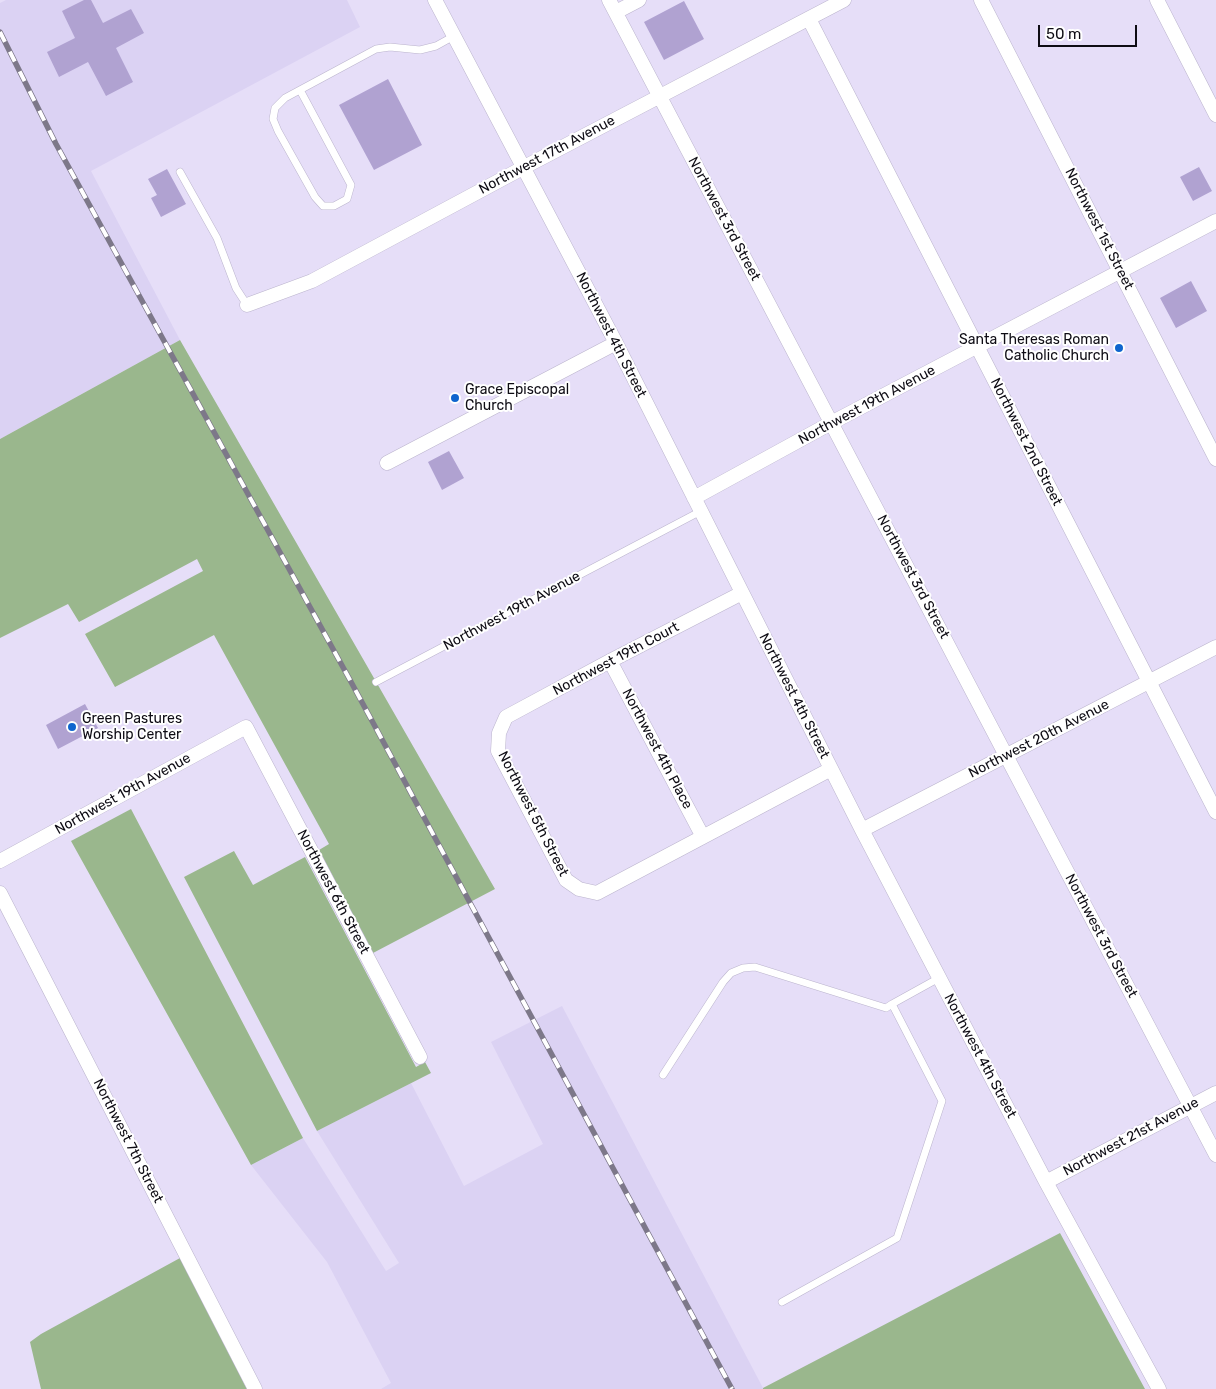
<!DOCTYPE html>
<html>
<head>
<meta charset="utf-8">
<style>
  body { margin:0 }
  #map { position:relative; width:1216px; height:1389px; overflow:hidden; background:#e6def8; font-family:Rubik,sans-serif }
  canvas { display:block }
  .scale { position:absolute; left:1038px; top:25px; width:99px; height:22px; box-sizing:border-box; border:2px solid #0e0c14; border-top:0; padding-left:6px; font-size:15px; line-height:18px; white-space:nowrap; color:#0e0c14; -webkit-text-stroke:4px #fff; paint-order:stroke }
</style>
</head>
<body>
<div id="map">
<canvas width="1216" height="1389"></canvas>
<div class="scale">50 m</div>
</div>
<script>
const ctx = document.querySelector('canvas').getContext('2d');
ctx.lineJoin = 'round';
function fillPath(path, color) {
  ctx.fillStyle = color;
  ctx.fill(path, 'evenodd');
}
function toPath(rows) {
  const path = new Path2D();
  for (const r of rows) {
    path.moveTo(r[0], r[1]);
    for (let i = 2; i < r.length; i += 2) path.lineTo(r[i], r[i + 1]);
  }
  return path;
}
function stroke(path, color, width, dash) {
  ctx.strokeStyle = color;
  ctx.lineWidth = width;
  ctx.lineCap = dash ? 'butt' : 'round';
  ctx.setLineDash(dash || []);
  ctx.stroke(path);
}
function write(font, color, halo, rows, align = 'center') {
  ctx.font = font + ' Rubik,sans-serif';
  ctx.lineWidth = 4;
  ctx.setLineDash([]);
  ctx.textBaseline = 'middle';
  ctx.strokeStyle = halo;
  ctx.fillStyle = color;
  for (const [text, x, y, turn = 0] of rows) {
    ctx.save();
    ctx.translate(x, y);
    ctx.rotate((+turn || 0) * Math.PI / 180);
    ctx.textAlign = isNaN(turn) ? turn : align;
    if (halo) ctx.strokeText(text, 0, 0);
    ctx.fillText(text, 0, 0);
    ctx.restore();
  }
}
fillPath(toPath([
  [6,0,347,0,360,27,91,171,180,340,0,439,0,3],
  [562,1006,763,1388,763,1389,381,1389,391,1383,327,1262,251,1165,303,1138,386,1271,399,1263,317,1131,411,1083,464,1186,543,1144,491,1042]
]), '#dbd2f3');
fillPath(toPath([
  [180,340,495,889,373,953,319,850,329,844,214,635,115,687,85,634,203,571,197,559,79,622,68,604,0,638,0,439],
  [131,809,303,1138,251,1165,71,841],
  [234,851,253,885,305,857,416,1067,425,1062,431,1073,317,1131,184,877],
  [1060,1233,1145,1389,763,1389,763,1388],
  [180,1258,247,1389,41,1389,30,1342,41,1334]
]), '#9ab78d');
fillPath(toPath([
  [84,0,91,0,103,23,131,9,144,33,116,48,133,82,106,96,88,62,59,77,47,52,75,38,62,11],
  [684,1,704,39,664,60,644,22],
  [388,79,422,145,374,170,339,105],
  [1199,167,1212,191,1193,201,1180,177],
  [167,169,186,204,161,217,151,198,157,195,148,179],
  [1191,281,1207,311,1176,328,1160,298],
  [449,451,464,478,442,490,428,462],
  [85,704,98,728,58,749,46,725]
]), '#b0a2d1');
const lane = toPath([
  [300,90,351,185,347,199,334,206,323,206,315,197,278,131,273,119,275,108,285,98,376,49,390,47,420,50,436,46,454,36],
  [180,172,217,238,236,288,247,305],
  [376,682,701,511],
  [663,1075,723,982,731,973,743,968,755,967,886,1008,892,1004],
  [782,1302,897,1238,942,1101,892,1004,939,978]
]);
const street = toPath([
  [435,0,616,343,862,830,1046,1182,1159,1389],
  [609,0,1216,1155],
  [981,0,1216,459],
  [1157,0,1216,115],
  [616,12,639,0],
  [809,19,1216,812],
  [247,305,312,281,532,163,844,0],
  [387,463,616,343],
  [694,498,831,423,1216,221],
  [742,593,610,661,506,717,499,733,498,751,566,880,579,889,597,893,831,769],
  [610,661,703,837],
  [862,830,1216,647],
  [0,861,246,727,420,1057],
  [0,893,255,1389],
  [1046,1182,1216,1093]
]);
stroke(lane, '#bbb4cd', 8);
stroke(street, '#bbb4cd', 15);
stroke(lane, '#fff', 7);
stroke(street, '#fff', 14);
const rail = toPath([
  [0,32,56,144,350,680,732,1389]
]);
stroke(rail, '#7d7889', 5.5);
stroke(rail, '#fff', 4, [11]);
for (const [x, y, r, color] of [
  [1119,348,5,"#0f65ce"],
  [455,398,5,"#0f65ce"],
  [72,727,5,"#0f65ce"]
]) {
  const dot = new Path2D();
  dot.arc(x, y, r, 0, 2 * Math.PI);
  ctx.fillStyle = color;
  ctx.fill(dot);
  stroke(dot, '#fff', 2);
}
write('14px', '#0e0c14', '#fff', [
  ["Northwest 17th Avenue",547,155,-28],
  ["Northwest 3rd Street",724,219,62],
  ["Northwest 1st Street",1099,229,63],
  ["Northwest 4th Street",611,335,63],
  ["Northwest 19th Avenue",867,405,-28],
  ["Northwest 2nd Street",1026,442,63],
  ["Northwest 3rd Street",913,577,62],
  ["Northwest 19th Avenue",512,611,-28],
  ["Northwest 19th Court",616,659,-28],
  ["Northwest 4th Street",794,696,63],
  ["Northwest 20th Avenue",1039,739,-27],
  ["Northwest 4th Place",657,749,62],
  ["Northwest 19th Avenue",123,794,-29],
  ["Northwest 5th Street",533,814,63],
  ["Northwest 6th Street",333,892,62],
  ["Northwest 3rd Street",1101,936,62],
  ["Northwest 4th Street",980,1056,62],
  ["Northwest 21st Avenue",1131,1137,-28],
  ["Northwest 7th Street",128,1141,63]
]);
write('14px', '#0e0c14', '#fff', [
  ["Santa Theresas Roman",1109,340,"right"],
  ["Catholic Church",1109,356,"right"],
  ["Grace Episcopal",465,390],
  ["Church",465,406],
  ["Green Pastures",82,719],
  ["Worship Center",82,735]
], 'left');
</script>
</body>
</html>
